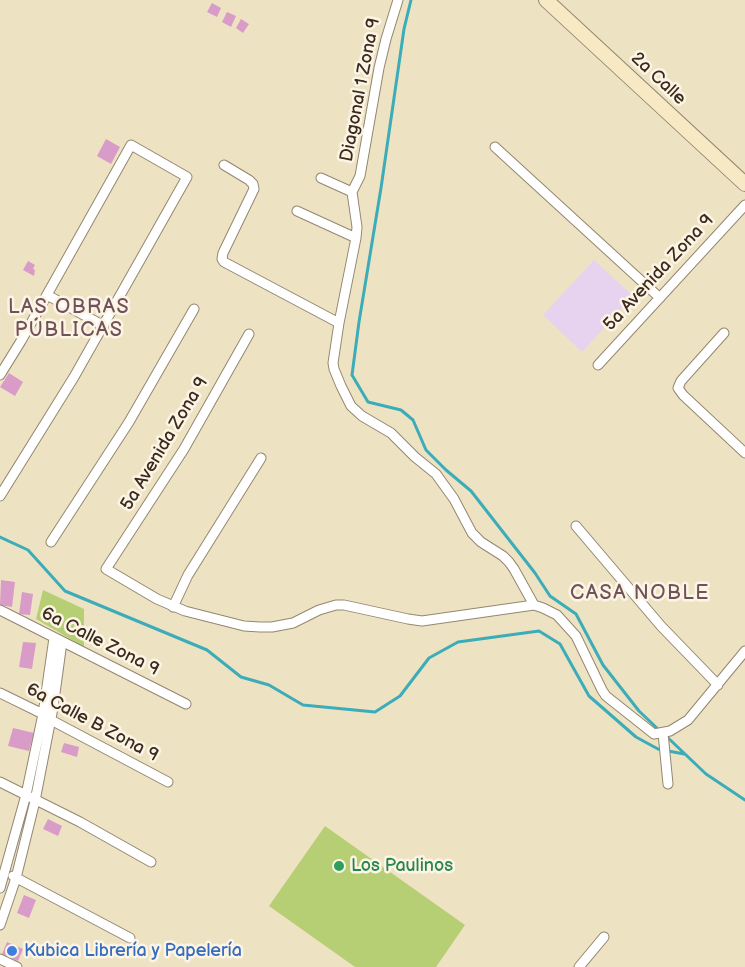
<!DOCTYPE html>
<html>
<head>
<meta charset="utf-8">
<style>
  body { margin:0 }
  canvas { display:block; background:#ede3c3 }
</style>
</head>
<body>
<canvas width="745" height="967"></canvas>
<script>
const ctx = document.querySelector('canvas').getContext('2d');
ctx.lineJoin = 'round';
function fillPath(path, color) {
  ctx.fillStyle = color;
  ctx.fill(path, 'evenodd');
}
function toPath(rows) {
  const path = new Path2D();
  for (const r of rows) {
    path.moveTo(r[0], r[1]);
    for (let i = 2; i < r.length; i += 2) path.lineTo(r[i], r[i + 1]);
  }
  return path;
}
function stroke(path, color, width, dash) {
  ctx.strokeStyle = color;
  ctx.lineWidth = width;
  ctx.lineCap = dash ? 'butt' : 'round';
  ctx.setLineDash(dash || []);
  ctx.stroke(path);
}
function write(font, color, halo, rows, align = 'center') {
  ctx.font = font + ' "Balsamiq Sans",sans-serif';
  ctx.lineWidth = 5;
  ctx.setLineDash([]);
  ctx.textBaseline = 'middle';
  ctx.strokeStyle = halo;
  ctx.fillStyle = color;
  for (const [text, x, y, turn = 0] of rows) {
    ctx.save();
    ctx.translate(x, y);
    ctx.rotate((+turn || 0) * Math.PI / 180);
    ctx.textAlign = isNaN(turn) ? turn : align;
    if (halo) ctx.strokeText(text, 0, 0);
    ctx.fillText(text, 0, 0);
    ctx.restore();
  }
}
fillPath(toPath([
  [594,260,633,296,582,352,543,315]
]), '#e7d2ef');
fillPath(toPath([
  [43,590,84,609,84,647,36,619],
  [325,826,465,925,436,967,355,967,269,906]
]), '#b7cf74');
stroke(toPath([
  [411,0,404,29,381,188,359,322,352,375,368,402,401,410,413,420,426,450,446,470,471,491,535,573,550,596,576,614,603,665,639,711,660,731],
  [0,537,28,550,65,591,207,650,241,677,269,685,303,705,375,712,400,696,429,658,458,642,539,631,560,644,589,696,636,737,658,749,684,754],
  [665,735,706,774,745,800]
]), '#3cacb9', 3);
fillPath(toPath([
  [212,3,221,8,217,17,207,12],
  [227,12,236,16,231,27,222,22],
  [241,19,249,24,243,33,236,28],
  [106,139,120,147,111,164,97,156],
  [28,261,35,265,33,269,35,270,34,276,23,270],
  [9,373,23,382,15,396,0,387],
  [1,580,15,582,12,607,0,605],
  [22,592,33,594,30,615,19,614],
  [23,642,36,643,32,669,19,667],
  [13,728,34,733,29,751,8,746],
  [64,743,79,747,77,757,61,752],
  [48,819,62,826,58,836,43,829],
  [24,895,36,900,29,918,17,913],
  [7,942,23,949,18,961,2,954]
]), '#d99bc7');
const street = toPath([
  [398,0,386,39,379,68,360,176,352,192,357,227,356,238,339,323,333,363,334,369,341,386,351,406,362,416,391,433,415,457,436,474,454,499,472,533,481,542,503,556,509,562,514,569,534,605],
  [495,147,660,298],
  [224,165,249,180,253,184,254,189,223,253,222,259,224,262,339,323],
  [321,178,352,192],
  [297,211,356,238],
  [47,295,104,326],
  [724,333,681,381,678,388,683,395,745,453],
  [249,334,184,449,106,569,157,599,185,611,244,626,260,627,272,627,293,623,319,610,336,605,344,605,408,619,422,621,534,605,543,608,557,615,576,636,602,690,606,696,654,734,670,731,688,720,745,651],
  [598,365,745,205],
  [0,375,21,341,131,145,187,177,74,377,0,496],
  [576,526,661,626,718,685],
  [51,542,129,422,194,309],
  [173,607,188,575,261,458],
  [0,610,186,704],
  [0,693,43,714,51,720,168,782],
  [663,733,668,784],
  [0,782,80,822,151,862],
  [13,876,130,938],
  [0,888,26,795,43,714,54,638],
  [0,925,16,878,35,801,53,708,62,642],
  [0,959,17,967],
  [579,967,604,937]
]);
const secondary = toPath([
  [546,0,745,184]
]);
stroke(street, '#948670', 11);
stroke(secondary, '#948670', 16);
stroke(street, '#fff', 9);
stroke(secondary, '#f7e9c3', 14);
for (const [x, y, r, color] of [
  [339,866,6,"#2e9e5b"],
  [12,951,6,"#3f7fe0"]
]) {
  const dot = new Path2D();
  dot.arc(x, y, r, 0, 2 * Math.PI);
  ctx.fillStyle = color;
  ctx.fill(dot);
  stroke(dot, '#fcf5e5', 2);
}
write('18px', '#3b2a1e', '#fcf5e5', [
  ["2a Calle",658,79,43],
  ["Diagonal 1 Zona 9",361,90,-79],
  ["5a Avenida Zona 9",659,273,-47],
  ["5a Avenida Zona 9",165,444,-59],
  ["6a Calle Zona 9",100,642,27],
  ["6a Calle B Zona 9",92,723,28]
]);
write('18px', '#27864d', '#fcf5e5', [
  ["Los Paulinos",351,866]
], 'left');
write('18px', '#366cbe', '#fcf5e5', [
  ["Kubica Librería y Papelería",24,951]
], 'left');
ctx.letterSpacing = '1.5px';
write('20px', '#725259', '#fcf5e5', [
  ["LAS OBRAS",69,308],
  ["PÚBLICAS",69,331],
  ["CASA NOBLE",640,594]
]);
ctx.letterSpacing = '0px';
</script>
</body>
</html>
